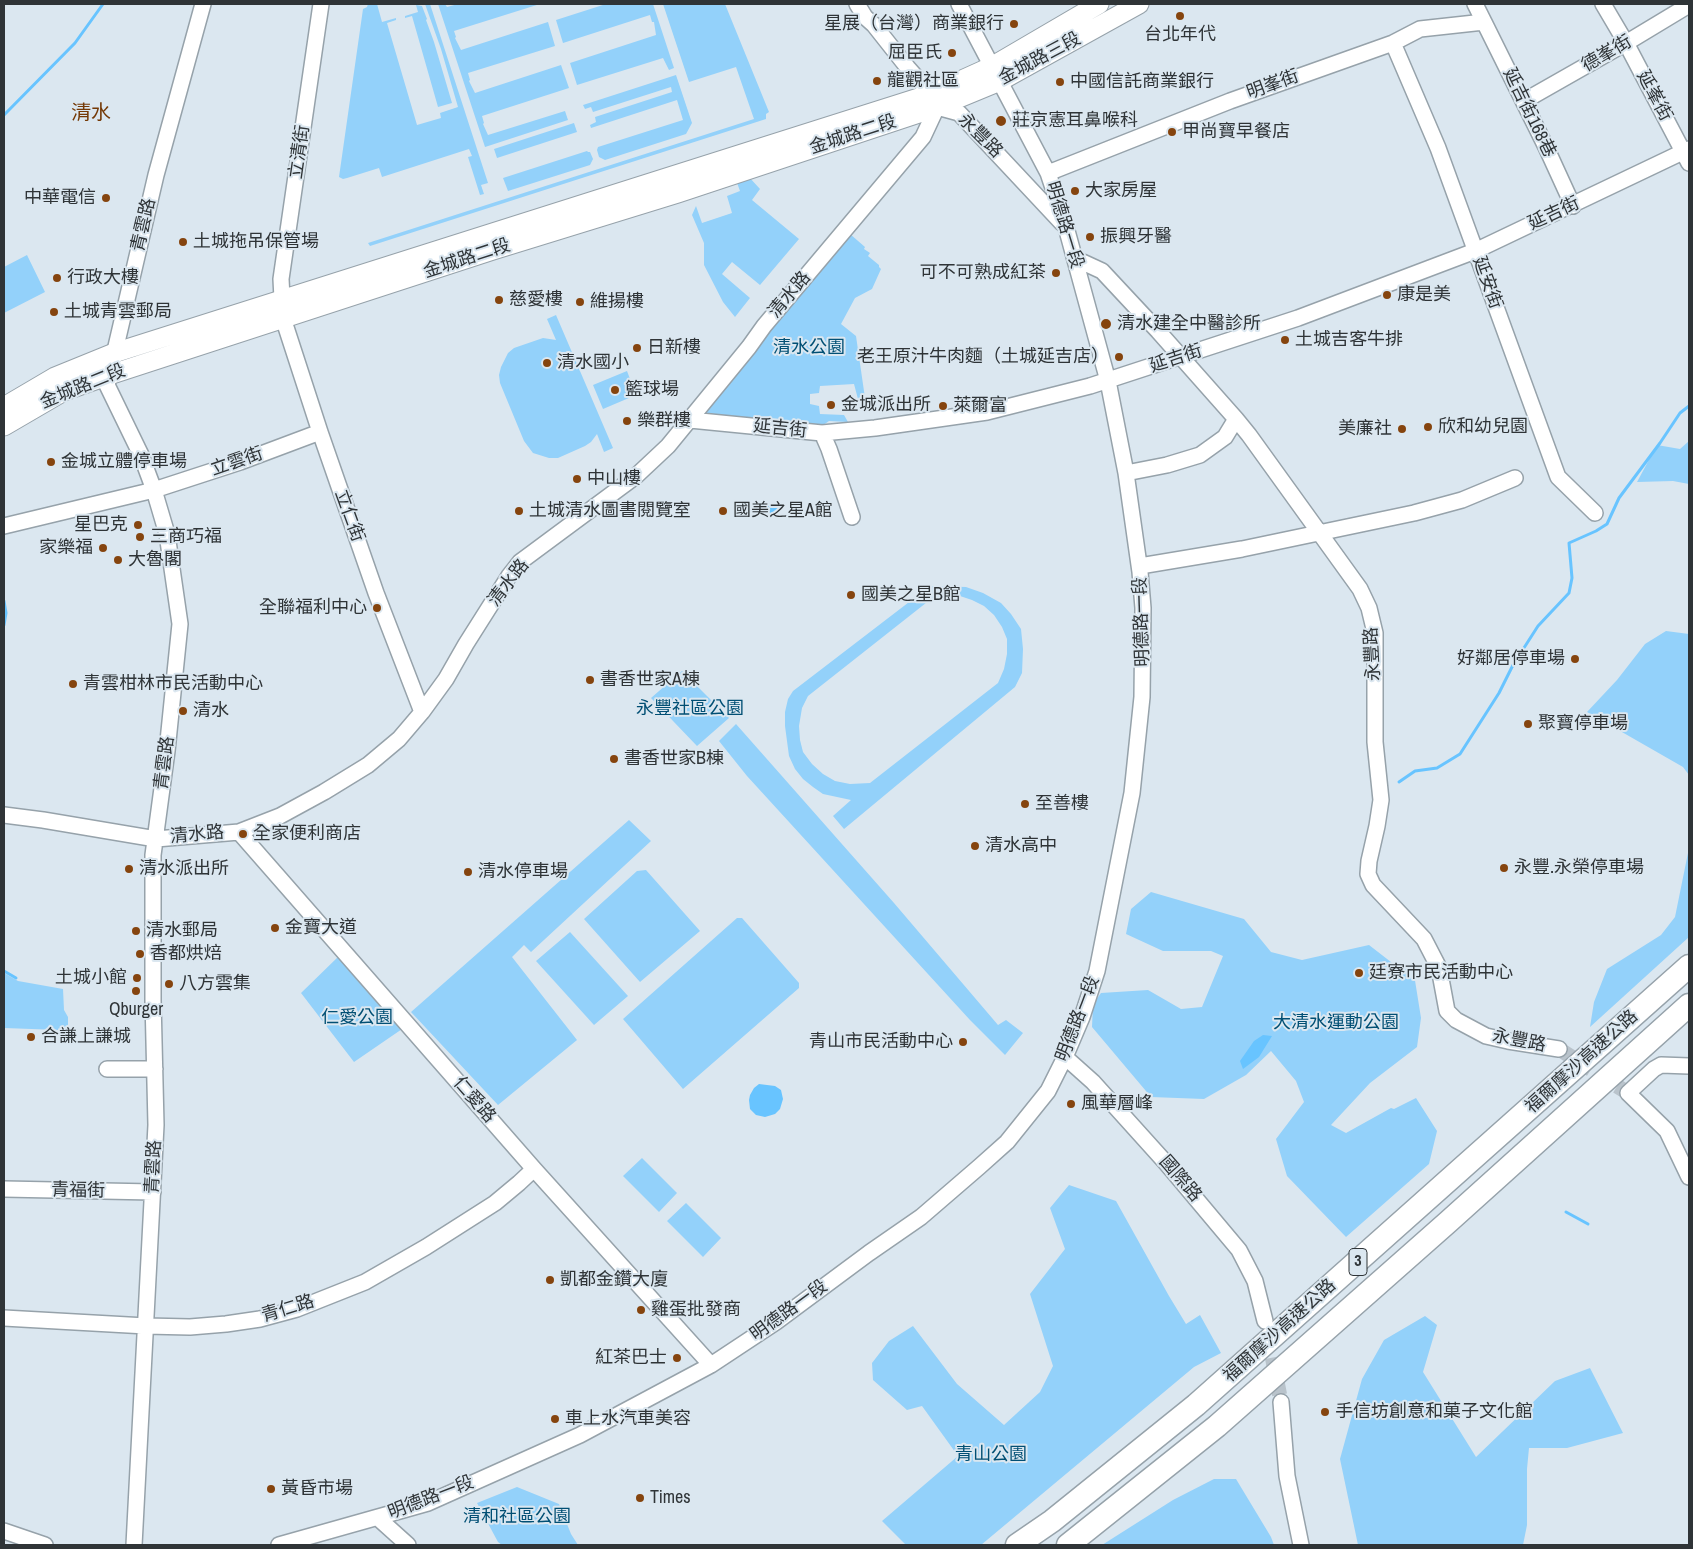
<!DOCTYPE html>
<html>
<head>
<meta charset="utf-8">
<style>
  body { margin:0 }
  #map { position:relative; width:1693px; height:1549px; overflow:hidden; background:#dbe7f0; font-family:"Archivo Narrow",sans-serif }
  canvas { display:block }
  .frame { position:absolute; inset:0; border:5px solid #2f3437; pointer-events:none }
</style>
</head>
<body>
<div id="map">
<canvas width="1693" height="1549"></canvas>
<div class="frame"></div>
</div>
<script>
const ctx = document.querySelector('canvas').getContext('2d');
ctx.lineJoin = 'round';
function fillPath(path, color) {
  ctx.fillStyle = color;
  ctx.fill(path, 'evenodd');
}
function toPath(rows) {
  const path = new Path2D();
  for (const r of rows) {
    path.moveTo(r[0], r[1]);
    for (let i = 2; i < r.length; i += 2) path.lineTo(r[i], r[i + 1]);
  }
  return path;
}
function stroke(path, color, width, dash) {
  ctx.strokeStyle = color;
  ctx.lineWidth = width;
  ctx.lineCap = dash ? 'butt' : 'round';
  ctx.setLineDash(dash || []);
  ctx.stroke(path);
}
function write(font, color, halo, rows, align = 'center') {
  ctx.font = font + ' "Archivo Narrow","Noto Sans TC",sans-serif';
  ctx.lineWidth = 4;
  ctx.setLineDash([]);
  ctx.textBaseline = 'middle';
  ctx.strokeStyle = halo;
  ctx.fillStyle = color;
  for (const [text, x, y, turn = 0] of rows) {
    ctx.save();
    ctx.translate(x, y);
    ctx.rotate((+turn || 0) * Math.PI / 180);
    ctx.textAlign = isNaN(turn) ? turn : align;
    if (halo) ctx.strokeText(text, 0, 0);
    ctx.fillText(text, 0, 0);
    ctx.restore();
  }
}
fillPath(toPath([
  [368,4,377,4,382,22,396,18,396,20,387,23,417,125,441,118,440,113,458,107,441,49,425,4,430,4,488,183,481,185,484,194,480,195,468,157,472,156,469,149,382,177,379,168,347,178,343,179,339,177,363,9,367,7],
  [438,4,445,4,447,7,458,4,540,4,454,31,456,37,455,38,461,50,548,22,555,46,468,73,470,80,469,81,475,93,561,65,569,88,482,116,484,123,483,124,488,135,565,111,568,120,485,147],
  [606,4,653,4,674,68,669,70,663,58,577,85,570,63,656,35,654,22,652,22,650,15,563,43,556,20],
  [663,4,725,4,769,112,766,114,766,119,370,246,368,243,754,119,736,67,689,82],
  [416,5,422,6,427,19,426,20,434,42,452,103,438,107,412,16,405,18,405,16,418,12],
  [676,75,692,123,686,134,605,160,599,157,597,150,598,147,683,120,677,100,591,128,590,125,596,122,595,117,672,92,671,87,593,112,591,107,585,109,583,105],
  [574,123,577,132,497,158,494,149],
  [587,151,588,152,590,152,593,159,590,165,508,191,503,178],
  [749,177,760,189,752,200,799,239,760,285,732,262,722,274,750,298,735,317,723,302,704,265,704,243,692,215,696,206,702,223,732,213,727,196,740,191,736,180],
  [850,234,865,247,864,249,870,253,868,256,879,265,879,267,881,269,872,289,855,298,841,324,856,336,865,398,858,399,854,384,820,386,819,393,810,394,810,404,819,406,820,414,844,415,848,422,829,421,819,428,704,415,733,376],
  [27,255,45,292,4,313,4,267],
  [556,315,613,448,604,452,597,434,591,442,585,446,558,458,549,458,533,453,524,441,500,383,499,375,501,367,508,353,514,348,543,338,556,340,547,319],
  [627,371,636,395,603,409,593,385],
  [1689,441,1689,484,1673,481,1637,482,1657,445,1680,449],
  [930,586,966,587,983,593,1001,603,1011,614,1021,629,1023,649,1022,673,1015,687,844,829,833,816,851,800,823,794,813,787,803,779,795,769,789,756,785,726,785,712,788,699,793,691],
  [948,596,960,596,972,600,984,606,994,615,1002,627,1007,639,1007,654,1004,669,998,683,870,783,850,784,835,781,823,774,812,764,803,752,800,740,799,726,802,708,808,696,931,599],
  [1666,631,1689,634,1689,775,1683,767,1587,712,1617,680,1645,644],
  [682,671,729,718,697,746,651,698],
  [736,724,894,903,998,1025,1006,1020,1023,1033,1005,1055,970,1020,747,776,719,741],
  [629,820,651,841,531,952,524,945,512,957,577,1040,498,1105,411,1012],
  [1689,848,1689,937,1590,1027,1594,1002,1607,969,1661,935,1675,917],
  [646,870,700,931,640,982,584,919,637,871],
  [1151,892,1244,919,1271,952,1302,960,1369,945,1400,969,1413,968,1421,1018,1417,1047,1370,1083,1331,1125,1346,1133,1391,1108,1394,1109,1416,1098,1437,1131,1429,1164,1346,1237,1287,1176,1276,1139,1304,1102,1296,1081,1271,1051,1246,1075,1204,1099,1151,1097,1092,1027,1093,1004,1101,993,1148,990,1181,1009,1202,1007,1223,956,1211,951,1163,951,1126,934,1131,909],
  [737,918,742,918,799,983,799,988,683,1089,623,1019],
  [570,932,628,996,594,1025,536,961],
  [340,955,405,1027,354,1062,301,993],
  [4,973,18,981,63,989,64,1010,68,1017,68,1040,59,1044,59,1030,4,1028],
  [642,1158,677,1193,659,1212,623,1176],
  [1069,1185,1116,1201,1169,1296,1186,1324,1200,1315,1221,1353,1194,1367,981,1545,906,1545,882,1521,958,1456,922,1406,907,1410,873,1380,872,1363,889,1341,913,1326,957,1384,1004,1425,1040,1392,1053,1366,1030,1294,1065,1249,1050,1208],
  [686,1203,721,1238,703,1257,667,1221],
  [1425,1316,1437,1325,1423,1372,1476,1457,1555,1381,1590,1368,1623,1433,1567,1448,1529,1448,1527,1469,1527,1525,1523,1545,1358,1545,1340,1459,1362,1379,1384,1340],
  [1214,1479,1236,1479,1271,1537,1274,1545,1102,1545,1173,1500],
  [517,1487,559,1504,571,1534,578,1545,502,1545,498,1542,477,1503]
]), '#93d1fa');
fillPath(toPath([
  [760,502,769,503,772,506,769,506,774,508,778,505,780,507,779,513,768,513,767,508,759,513,753,507],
  [1263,1035,1272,1036,1259,1057,1243,1069,1240,1061,1254,1041],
  [759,1084,775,1086,781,1090,783,1099,780,1109,775,1114,765,1117,756,1115,750,1109,749,1100,750,1095,754,1088]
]), '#68c4ff');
stroke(toPath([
  [4,115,75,43,103,4],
  [4,601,6,613,4,625],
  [1399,782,1415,771,1437,768,1460,754,1499,693,1513,665,1538,626,1569,593,1572,578,1569,543,1596,531,1607,524,1619,498,1660,443,1680,413,1689,406],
  [4,971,16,978],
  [1566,1212,1588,1224]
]), '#68c4ff', 3);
stroke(toPath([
  [1559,1049,1628,1093],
  [1268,1335,1281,1402]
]), '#b9c3cb', 15, [15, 8]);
const minor = toPath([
  [321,4,281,279,283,318,320,432,376,593,422,712],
  [857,4,865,17,874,25,908,68,931,94,936,103],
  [1603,4,1626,43,1689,163],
  [1484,22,1546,147,1573,206],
  [1393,43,1438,148,1558,477,1595,513],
  [1524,101,1626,43,1689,5],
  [937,107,959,113,1062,223],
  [1048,173,1230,101,1393,43,1420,29,1484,22,1475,4],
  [1076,259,1102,271,1158,331,1236,419,1249,435,1360,589,1369,608,1375,633,1375,742,1381,800,1377,826,1369,861,1368,874,1373,885,1424,939,1439,968,1447,1011,1456,1020,1486,1036,1508,1041,1559,1049],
  [690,420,822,433,875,428,987,412,1090,386,1298,318,1475,251,1689,149],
  [822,433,829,449,852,517],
  [1126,473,1167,465,1200,455,1225,437,1236,419],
  [4,526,154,490,240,462,320,432],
  [1140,566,1242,549,1414,513,1462,500,1515,478],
  [4,815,43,820,156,839,239,832,280,816,324,792,368,765,399,739,422,712,446,679,466,644,509,576,520,562,636,476,668,446,749,347,764,326,923,137,937,107],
  [239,832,534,1169,711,1365],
  [1065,1057,1093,1082,1166,1163,1239,1250,1255,1281,1265,1321],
  [1689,1066,1661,1065,1654,1069,1628,1093,1667,1131,1689,1177],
  [107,1069,155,1069],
  [4,1189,153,1192],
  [4,1318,146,1326,190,1327,226,1324,260,1319,297,1309,365,1282,426,1247,495,1203,519,1183,534,1169],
  [1281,1402,1287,1476,1301,1545],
  [378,1518,408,1545],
  [4,1531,45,1545],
  [134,1545,156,1125,153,1000,153,855,167,751,180,624,167,534,154,490,141,455,107,385,156,175,203,4],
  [279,1545,428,1503,580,1435,711,1365,776,1322,869,1253,921,1217,979,1167,1007,1142,1048,1091,1065,1057,1082,1017,1097,971,1132,793,1142,697,1143,608,1140,572,1126,473,1108,381,1066,227,1048,173,959,4]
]);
const major = toPath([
  [4,407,55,377,114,353,931,94,993,66,1099,4],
  [4,426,64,391,109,375,493,250,678,193,937,107,1000,81,1139,4]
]);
const highway = toPath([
  [1017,1545,1052,1521,1196,1405,1689,966],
  [1068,1545,1217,1426,1448,1222,1689,1005]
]);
stroke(minor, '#96a2aa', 18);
stroke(major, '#96a2aa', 21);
stroke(highway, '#96a2aa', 25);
stroke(minor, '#fff', 15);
stroke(major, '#fff', 19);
stroke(highway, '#fff', 22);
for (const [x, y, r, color] of [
  [1180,16,5,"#85440e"],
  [1014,24,5,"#85440e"],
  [952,53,5,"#85440e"],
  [877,81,5,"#85440e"],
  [1060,82,5,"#85440e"],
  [1001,121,6,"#85440e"],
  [1172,132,5,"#85440e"],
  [1075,191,5,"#85440e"],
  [106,198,5,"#85440e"],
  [1090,237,5,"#85440e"],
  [183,242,5,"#85440e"],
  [1056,273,5,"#85440e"],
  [57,278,5,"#85440e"],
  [1387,295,5,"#85440e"],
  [499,300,5,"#85440e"],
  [580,302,5,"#85440e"],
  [54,312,5,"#85440e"],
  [1106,324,6,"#85440e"],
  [1285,340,5,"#85440e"],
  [637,348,5,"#85440e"],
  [1119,357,5,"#85440e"],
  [547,363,5,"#85440e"],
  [615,390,5,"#85440e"],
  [831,405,5,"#85440e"],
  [943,406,5,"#85440e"],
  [627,421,5,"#85440e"],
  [1428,427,5,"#85440e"],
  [1402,429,5,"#85440e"],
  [51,462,5,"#85440e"],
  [577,479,5,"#85440e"],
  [519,511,5,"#85440e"],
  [723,511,5,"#85440e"],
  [138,525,5,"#85440e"],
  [140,537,5,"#85440e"],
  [103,548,5,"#85440e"],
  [118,560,5,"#85440e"],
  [851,595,5,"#85440e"],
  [377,608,5,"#85440e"],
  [1575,659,5,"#85440e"],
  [590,680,5,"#85440e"],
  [73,684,5,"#85440e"],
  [183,711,5,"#85440e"],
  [1528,724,5,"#85440e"],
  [614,759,5,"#85440e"],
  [1025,804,5,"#85440e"],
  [243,834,5,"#85440e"],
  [975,846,5,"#85440e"],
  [1504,868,5,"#85440e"],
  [129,869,5,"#85440e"],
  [468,872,5,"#85440e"],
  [275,928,5,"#85440e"],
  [136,931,5,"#85440e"],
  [140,954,5,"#85440e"],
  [1359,973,5,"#85440e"],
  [137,978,5,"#85440e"],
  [169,984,5,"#85440e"],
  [136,991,5,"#85440e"],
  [31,1037,5,"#85440e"],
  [963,1042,5,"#85440e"],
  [1071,1104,5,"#85440e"],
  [550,1280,5,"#85440e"],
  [641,1310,5,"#85440e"],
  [677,1358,5,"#85440e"],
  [1325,1412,5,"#85440e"],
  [555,1419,5,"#85440e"],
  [271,1489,5,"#85440e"],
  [640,1498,5,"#85440e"]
]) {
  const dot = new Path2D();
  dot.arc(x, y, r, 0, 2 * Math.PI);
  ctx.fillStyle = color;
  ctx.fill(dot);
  stroke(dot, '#dbe7f0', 2);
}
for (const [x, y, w] of [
  [1358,1262,18]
]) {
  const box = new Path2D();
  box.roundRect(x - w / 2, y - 13.5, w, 27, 4);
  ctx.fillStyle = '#dbe7f0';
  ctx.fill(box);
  stroke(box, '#2f3437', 1);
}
write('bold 16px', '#2f3437', null, [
  ["3",1358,1262]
]);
write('18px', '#2f3437', '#dbe7f0', [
  ["星展（台灣）商業銀行",1004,24,"right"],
  ["台北年代",1180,35,"center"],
  ["屈臣氏",942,53,"right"],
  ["龍觀社區",887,81],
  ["中國信託商業銀行",1070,82],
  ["莊京憲耳鼻喉科",1012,121],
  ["甲尚寶早餐店",1182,132],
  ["大家房屋",1085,191],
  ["中華電信",96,198,"right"],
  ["振興牙醫",1100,237],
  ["土城拖吊保管場",193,242],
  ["可不可熟成紅茶",1046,273,"right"],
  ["行政大樓",67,278],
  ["康是美",1397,295],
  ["慈愛樓",509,300],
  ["維揚樓",590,302],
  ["土城青雲郵局",64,312],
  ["清水建全中醫診所",1117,324],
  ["土城吉客牛排",1295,340],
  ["日新樓",647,348],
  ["老王原汁牛肉麵（土城延吉店）",1109,357,"right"],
  ["清水國小",557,363],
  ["籃球場",625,390],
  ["金城派出所",841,405],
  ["萊爾富",953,406],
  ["樂群樓",637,421],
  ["欣和幼兒園",1438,427],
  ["美廉社",1392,429,"right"],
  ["金城立體停車場",61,462],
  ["中山樓",587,479],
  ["土城清水圖書閱覽室",529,511],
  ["國美之星A館",733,511],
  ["星巴克",128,525,"right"],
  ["三商巧福",150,537],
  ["家樂福",93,548,"right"],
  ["大魯閣",128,560],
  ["國美之星B館",861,595],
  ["全聯福利中心",367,608,"right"],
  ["好鄰居停車場",1565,659,"right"],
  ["書香世家A棟",600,680],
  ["青雲柑林市民活動中心",83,684],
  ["清水",193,711],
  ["聚寶停車場",1538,724],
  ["書香世家B棟",624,759],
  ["至善樓",1035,804],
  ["全家便利商店",253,834],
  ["清水高中",985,846],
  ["永豐.永榮停車場",1514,868],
  ["清水派出所",139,869],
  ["清水停車場",478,872],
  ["金寶大道",285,928],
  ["清水郵局",146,931],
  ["香都烘焙",150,954],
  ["廷寮市民活動中心",1369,973],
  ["土城小館",127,978,"right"],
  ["八方雲集",179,984],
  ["Qburger",136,1010,"center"],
  ["合謙上謙城",41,1037],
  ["青山市民活動中心",953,1042,"right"],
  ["風華層峰",1081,1104],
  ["凱都金鑽大廈",560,1280],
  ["雞蛋批發商",651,1310],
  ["紅茶巴士",667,1358,"right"],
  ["手信坊創意和菓子文化館",1335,1412],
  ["車上水汽車美容",565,1419],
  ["黃昏市場",281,1489],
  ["Times",650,1498]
], 'left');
write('18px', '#2f3437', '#dbe7f0', [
  ["德峯街",1607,54,-30],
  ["金城路三段",1040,59,-28],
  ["明峯街",1273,85,-20],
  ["延峯街",1654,96,62],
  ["延吉街168巷",1529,113,64],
  ["金城路二段",853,135,-18],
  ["永豐路",980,136,45],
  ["立清街",300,152,-82],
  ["延吉街",1554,214,-25],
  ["青雲路",144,225,-77],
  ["明德路一段",1064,225,73],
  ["金城路二段",467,259,-18],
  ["延安街",1487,283,70],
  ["清水路",790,295,-50],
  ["延吉街",1176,359,-18],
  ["金城路二段",83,387,-22],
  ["延吉街",780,429,6],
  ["立雲街",237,462,-19],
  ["立仁街",349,516,70],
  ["清水路",509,583,-52],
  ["明德路一段",1142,622,-92],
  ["永豐路",1373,654,-93],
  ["青雲路",165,763,-83],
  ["清水路",197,835,-5],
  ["明德路一段",1078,1019,-69],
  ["永豐路",1519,1041,11],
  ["福爾摩沙高速公路",1582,1062,-42],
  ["仁愛路",474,1100,49],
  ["青雲路",154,1167,-87],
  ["國際路",1180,1179,49],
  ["青福街",78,1191,1],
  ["青仁路",288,1309,-17],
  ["明德路一段",789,1311,-36],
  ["福爾摩沙高速公路",1280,1331,-42],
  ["明德路一段",431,1498,-21]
]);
write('18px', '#014f74', '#dbe7f0', [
  ["清水公園",809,348],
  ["永豐社區公園",690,709],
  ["仁愛公園",357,1018],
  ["大清水運動公園",1336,1023],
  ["青山公園",991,1455],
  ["清和社區公園",517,1517]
]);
write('20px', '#743906', '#dbe7f0', [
  ["清水",91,114]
]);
</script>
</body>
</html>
